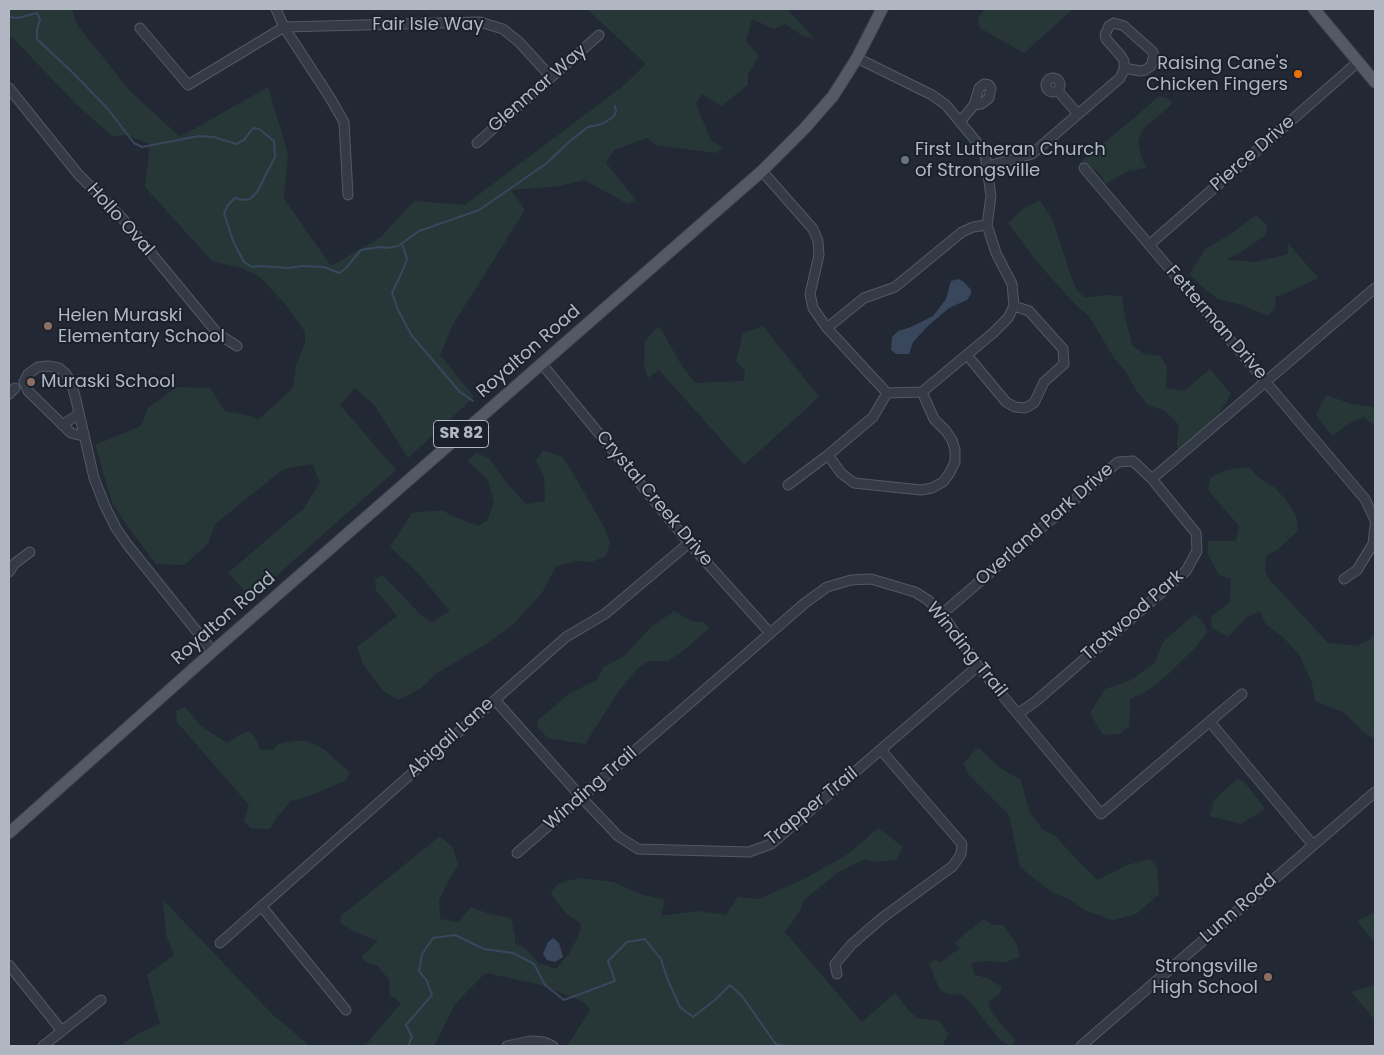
<!DOCTYPE html>
<html>
<head>
<meta charset="utf-8">
<style>
  body { margin:0 }
  #map { position:relative; width:1384px; height:1055px; overflow:hidden; background:#222935; font-family:Poppins,sans-serif }
  canvas { display:block }
  .frame { position:absolute; inset:0; border:10px solid #b0b6c2; pointer-events:none }
</style>
</head>
<body>
<div id="map">
<canvas width="1384" height="1055"></canvas>
<div class="frame"></div>
</div>
<script>
const ctx = document.querySelector('canvas').getContext('2d');
ctx.lineJoin = 'round';
function fillPath(path, color) {
  ctx.fillStyle = color;
  ctx.fill(path, 'evenodd');
}
function toPath(rows) {
  const path = new Path2D();
  for (const r of rows) {
    if (r.length === 3) {
      path.moveTo(r[0] + r[2], r[1]);
      path.arc(r[0], r[1], r[2], 0, 2 * Math.PI);
      continue;
    }
    path.moveTo(r[0], r[1]);
    for (let i = 2; i < r.length; i += 2) path.lineTo(r[i], r[i + 1]);
  }
  return path;
}
function stroke(path, color, width, dash) {
  ctx.strokeStyle = color;
  ctx.lineWidth = width;
  ctx.lineCap = dash ? 'butt' : 'round';
  ctx.setLineDash(dash || []);
  ctx.stroke(path);
}
function write(font, color, halo, rows, align = 'center') {
  ctx.font = font + ' Poppins,sans-serif';
  ctx.lineWidth = 4;
  ctx.setLineDash([]);
  ctx.textBaseline = 'middle';
  ctx.strokeStyle = halo;
  ctx.fillStyle = color;
  for (const [text, x, y, turn = 0] of rows) {
    ctx.save();
    ctx.translate(x, y);
    ctx.rotate((+turn || 0) * Math.PI / 180);
    ctx.textAlign = isNaN(turn) ? turn : align;
    if (halo) ctx.strokeText(text, 0, 0);
    ctx.fillText(text, 0, 0);
    ctx.restore();
  }
}
fillPath(toPath([
  [9,9,72,9,77,25,130,91,180,137,268,87,288,154,284,199,331,266,381,237,414,201,465,205,622,87,646,64,587,9,787,9,814,38,805,37,785,24,774,29,752,19,746,41,759,56,748,74,748,85,721,106,702,94,696,104,711,141,724,148,715,153,656,145,647,138,614,150,606,163,636,200,628,204,584,180,560,186,511,190,525,210,452,326,440,355,474,397,408,458,375,406,355,388,340,405,396,470,251,598,228,573,304,508,320,482,312,464,283,469,215,524,208,544,184,565,156,564,131,531,113,505,95,445,141,426,148,408,177,387,210,388,225,411,251,416,258,420,293,388,296,366,305,343,305,332,287,306,260,277,240,267,213,262,145,187,150,144,127,135,112,136,76,104,11,36,9,37],
  [984,9,1073,9,1024,53,980,28,978,19],
  [1158,97,1165,97,1172,101,1171,105,1143,129,1138,141,1141,156,1146,168,1128,171,1105,184,1101,175,1094,169,1090,167,1084,168,1078,168,1081,161,1127,124],
  [1040,200,1053,221,1071,276,1078,292,1085,298,1105,295,1122,296,1125,317,1132,345,1144,354,1160,356,1167,367,1166,388,1184,391,1210,369,1231,394,1219,413,1203,434,1178,449,1177,444,1179,425,1165,411,1148,405,1136,390,1126,372,1114,358,1089,316,1075,304,1037,262,1008,223,1023,209],
  [1256,215,1267,225,1266,235,1241,252,1226,260,1256,262,1288,254,1288,243,1318,278,1280,296,1276,296,1275,307,1269,316,1242,305,1218,299,1205,289,1190,274,1205,249,1231,234],
  [659,326,680,363,695,383,744,381,745,371,736,361,743,333,763,326,819,397,744,465,659,370,648,378,644,365,645,341],
  [1326,395,1351,404,1373,407,1375,410,1375,426,1364,417,1350,423,1332,436,1316,415],
  [543,450,562,457,572,472,604,527,610,542,606,556,591,562,578,561,556,566,543,591,514,624,486,644,437,673,421,688,399,700,383,691,363,664,357,647,397,616,376,590,375,580,382,575,421,615,432,622,450,611,419,574,390,547,412,513,443,510,450,515,478,526,487,521,494,503,488,480,468,461,476,453,489,458,509,486,526,504,545,501,544,476,536,461],
  [1249,467,1259,478,1274,487,1287,501,1296,516,1298,531,1277,550,1266,556,1265,570,1268,578,1328,643,1356,646,1369,640,1375,634,1375,739,1365,733,1343,712,1315,701,1312,683,1300,656,1283,637,1266,625,1260,611,1247,617,1228,637,1212,628,1211,617,1230,602,1231,579,1219,575,1208,554,1208,541,1236,541,1239,526,1208,490,1210,478,1226,470],
  [674,611,691,621,703,622,709,628,688,647,668,661,649,661,637,669,618,692,585,744,548,738,538,728,537,721,569,694,597,680,604,667,624,656,652,626],
  [1195,614,1205,625,1207,632,1196,647,1166,676,1147,691,1130,699,1129,726,1120,734,1103,735,1090,713,1105,689,1129,681,1154,664,1163,642],
  [185,707,201,726,227,743,241,734,250,731,257,741,260,749,273,750,278,744,294,741,308,741,324,749,350,773,345,781,309,796,291,801,277,817,270,829,251,828,244,821,249,805,177,722,176,711],
  [978,747,1000,768,1021,780,1029,811,1042,829,1055,836,1082,865,1098,880,1127,865,1150,859,1157,867,1159,894,1136,914,1113,920,1087,911,1070,900,1052,892,1020,867,1009,815,969,775,963,764],
  [1238,778,1246,784,1265,809,1241,824,1210,816,1214,800],
  [878,828,903,847,896,860,877,862,865,859,840,871,804,900,800,911,785,932,862,1022,895,993,908,1010,917,1018,939,1021,949,1034,942,1046,567,1046,590,1010,584,1002,541,985,487,973,484,974,455,1004,434,1046,365,1046,401,1003,389,994,390,981,377,965,367,963,361,957,378,941,357,933,340,923,341,916,440,836,453,848,458,865,448,881,439,900,440,919,458,922,471,907,489,914,511,918,515,935,515,943,526,949,538,963,556,969,569,954,578,937,581,924,567,914,555,900,551,893,557,884,579,878,614,882,640,894,665,900,661,916,697,911,726,915,738,897,759,899,804,879,848,854],
  [163,900,273,1015,310,1046,120,1046,137,1034,160,1024,147,975,174,955,166,935],
  [1375,912,1375,943,1357,921],
  [984,919,992,925,1003,925,1016,943,1020,957,1006,962,984,961,971,963,975,975,987,978,1002,987,1000,993,988,1002,992,1013,1015,1040,1011,1046,1002,1042,971,1003,962,995,948,994,940,990,929,964,935,959,939,963,960,948,954,943],
  [1375,985,1375,1020,1351,992]
]), '#273738');
fillPath(toPath([
  [958,279,963,281,971,290,971,294,967,300,949,308,929,325,913,342,909,354,896,354,891,350,892,337,898,331,911,327,933,316,946,299,951,281],
  [553,938,559,943,563,957,555,962,547,960,543,954,548,942]
]), '#39475d');
stroke(toPath([
  [9,17,18,18,37,13,40,20,37,29,37,39,74,74,107,108,134,143,142,147,199,136,214,137,236,144,244,140,253,128,259,129,274,141,275,157,257,192,250,199,242,200,235,198,228,205,224,213,233,241,244,262,252,267,262,266,287,268,303,266,324,267,339,273,345,269,361,250,380,247,387,248,398,246,419,231,479,210,547,163,570,141,588,127,602,124,613,117,616,112,615,106],
  [402,244,407,259,403,270,392,293,398,310,412,336,460,392,473,401],
  [777,1044,787,1046],
  [408,1046,412,1037,406,1025,432,995,427,981,419,971,422,954,433,938,455,935,484,949,513,953,534,964,545,985,564,1000,615,981,608,961,627,942,645,939,661,959,667,978,680,1007,693,1017,715,1000,730,985,742,996,777,1046]
]), '#39475d', 2);
const minor = toPath([
  [276,9,284,27,329,96,344,122,348,195],
  [140,28,188,85,284,27,480,22,503,29,519,42,551,77],
  [1053,85,7],
  [9,88,78,174,123,219,218,334,237,346],
  [1058,91,1078,114],
  [960,122,974,105,979,88,984,84,989,85,991,88,989,98,981,104,974,105],
  [477,143,599,35],
  [988,166,1032,154,1120,78,1124,70,1124,61,1121,56,1106,39,1105,35,1109,26,1114,23,1124,26,1152,51,1154,55,1151,66,1145,70,1140,71,1124,68],
  [1084,168,1365,499,1375,520],
  [762,171,813,229,818,241,819,255,810,294,813,308,827,328,887,393,922,392,993,333,1008,318,1014,306,1012,284,996,253,987,225,991,196,985,154,975,140,946,105,932,95,857,58],
  [1149,245,1358,62],
  [827,328,864,298,895,287,962,232,973,227,987,225],
  [967,355,1006,402,1015,407,1025,408,1034,403,1044,382,1064,364,1063,349,1029,311,1014,306],
  [541,363,689,543,770,633],
  [9,394,15,388],
  [62,425,79,414],
  [83,436,71,433,28,391,24,382,28,374,38,367,48,366,59,368,66,374,71,382,76,400,94,478,105,506,116,528,127,544,207,644,212,652],
  [828,455,841,473,854,483,921,490,932,488,943,482,949,474,955,462,955,450,952,440,946,431,934,419,922,392],
  [1152,479,1375,288],
  [788,485,828,455,873,417,887,393],
  [9,572,14,564,30,552],
  [1344,579,1357,570,1373,544,1375,525],
  [942,614,1118,462,1133,461,1152,479,1196,533,1197,551,1186,571,1036,701,1019,713],
  [495,700,582,798,618,836,638,849,749,852,771,844,978,666],
  [1210,722,1313,845],
  [517,853,805,603,827,587,851,580,871,579,915,592,928,600,942,614,978,666,1101,814,1242,694],
  [262,907,346,1010],
  [220,943,566,637,605,614,689,543],
  [9,965,62,1031],
  [837,974,835,964,852,944,882,918,953,866,961,854,962,844,881,750],
  [43,1046,101,1000],
  [507,1046,530,1041,544,1042,553,1046],
  [1081,1046,1375,792]
]);
const major = toPath([
  [1314,9,1375,82],
  [9,833,212,652,762,171,804,129,833,96,857,58,882,9]
]);
stroke(minor, '#535963', 11);
stroke(major, '#3f454f', 13);
stroke(minor, '#353b46', 9);
stroke(major, '#535a66', 11);
for (const [x, y, r, color] of [
  [1298,74,5,"#e8710a"],
  [905,160,5,"#6b7280"],
  [48,326,5,"#8d6e63"],
  [31,382,5,"#8d6e63"],
  [1268,977,5,"#8d6e63"]
]) {
  const dot = new Path2D();
  dot.arc(x, y, r, 0, 2 * Math.PI);
  ctx.fillStyle = color;
  ctx.fill(dot);
  stroke(dot, '#1b212a', 2);
}
for (const [x, y, w] of [
  [461,434,55]
]) {
  const box = new Path2D();
  box.roundRect(x - w / 2, y - 13.5, w, 27, 4);
  ctx.fillStyle = '#1b212a';
  ctx.fill(box);
  stroke(box, '#b0b6c2', 1);
}
write('bold 16px', '#b0b6c2', null, [
  ["SR 82",461,434]
]);
write('18px', '#b0b6c2', '#1b212a', [
  ["Fair Isle Way",428,25],
  ["Glenmar Way",538,89,-41],
  ["Pierce Drive",1253,154,-41],
  ["Hollo Oval",120,220,48],
  ["Fetterman Drive",1216,323,49],
  ["Royalton Road",529,352,-41],
  ["Crystal Creek Drive",654,499,50],
  ["Overland Park Drive",1045,525,-41],
  ["Trotwood Park",1133,616,-41],
  ["Royalton Road",224,619,-41],
  ["Winding Trail",966,650,51],
  ["Abigail Lane",451,738,-42],
  ["Winding Trail",591,789,-41],
  ["Trapper Trail",812,807,-39],
  ["Lunn Road",1239,909,-41]
]);
write('18px', '#b0b6c2', '#1b212a', [
  ["Raising Cane's",1288,64,"right"],
  ["Chicken Fingers",1288,85,"right"],
  ["First Lutheran Church",915,150],
  ["of Strongsville",915,171],
  ["Helen Muraski",58,316],
  ["Elementary School",58,337],
  ["Muraski School",41,382],
  ["Strongsville",1258,967,"right"],
  ["High School",1258,988,"right"]
], 'left');
</script>
</body>
</html>
